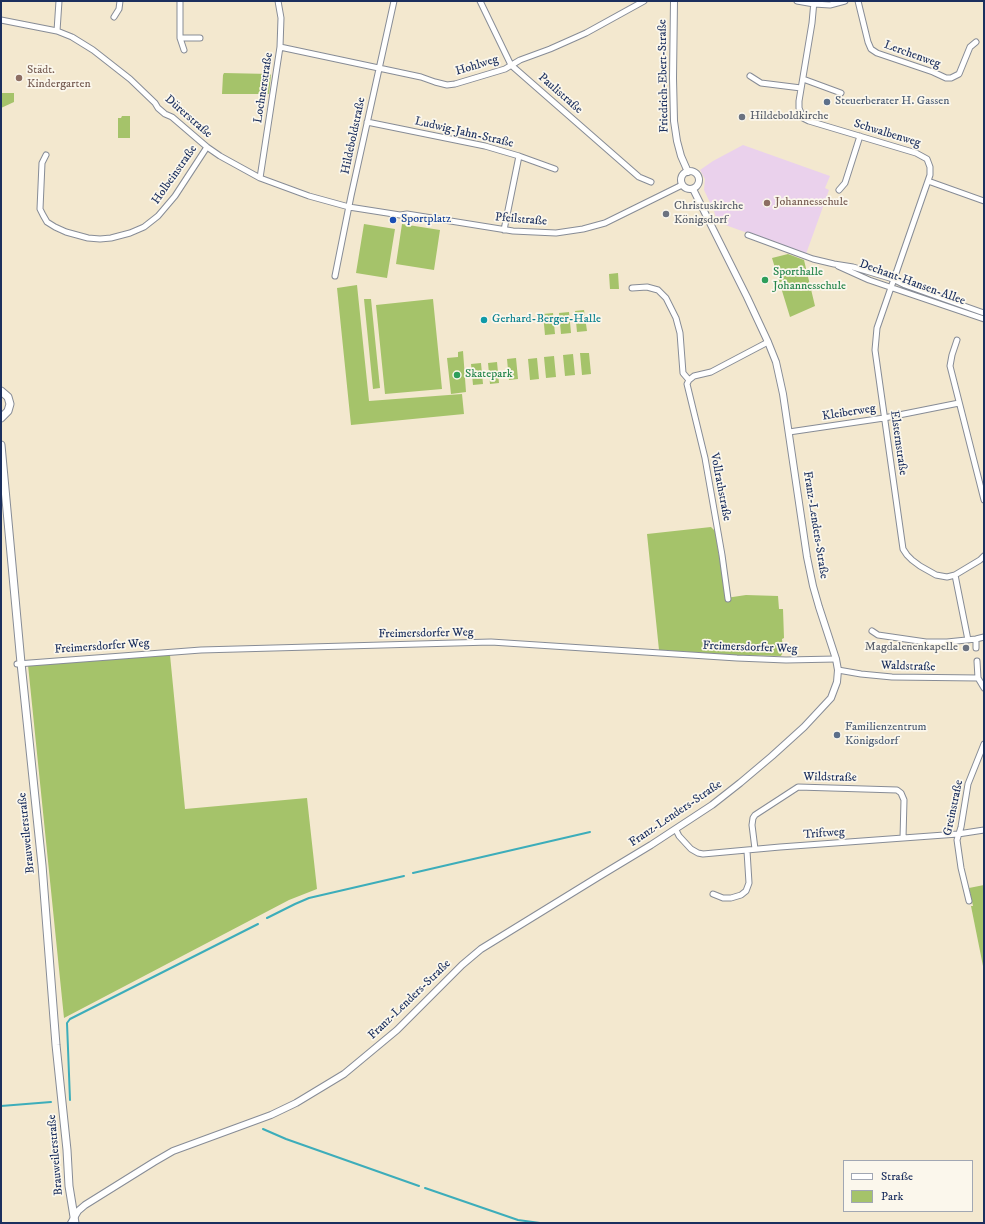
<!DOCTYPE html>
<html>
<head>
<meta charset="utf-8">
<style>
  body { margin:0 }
  #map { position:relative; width:985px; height:1224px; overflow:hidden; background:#f3e8cf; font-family:"IM FELL DW Pica",serif }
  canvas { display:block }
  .frame { position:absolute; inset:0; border:2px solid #1b2f5e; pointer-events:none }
  .legend { position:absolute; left:843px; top:1160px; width:130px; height:52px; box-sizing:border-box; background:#fbf7ec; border:1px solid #a1a7b3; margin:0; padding:5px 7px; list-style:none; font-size:12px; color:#1b2f5e }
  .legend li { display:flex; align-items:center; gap:8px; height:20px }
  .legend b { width:20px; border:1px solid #a1a7b3 }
</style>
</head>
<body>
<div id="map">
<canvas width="985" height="1224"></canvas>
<div class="frame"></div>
<ul class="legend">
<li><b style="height:5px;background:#fff"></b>Straße</li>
<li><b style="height:11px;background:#a5c36a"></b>Park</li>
</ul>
</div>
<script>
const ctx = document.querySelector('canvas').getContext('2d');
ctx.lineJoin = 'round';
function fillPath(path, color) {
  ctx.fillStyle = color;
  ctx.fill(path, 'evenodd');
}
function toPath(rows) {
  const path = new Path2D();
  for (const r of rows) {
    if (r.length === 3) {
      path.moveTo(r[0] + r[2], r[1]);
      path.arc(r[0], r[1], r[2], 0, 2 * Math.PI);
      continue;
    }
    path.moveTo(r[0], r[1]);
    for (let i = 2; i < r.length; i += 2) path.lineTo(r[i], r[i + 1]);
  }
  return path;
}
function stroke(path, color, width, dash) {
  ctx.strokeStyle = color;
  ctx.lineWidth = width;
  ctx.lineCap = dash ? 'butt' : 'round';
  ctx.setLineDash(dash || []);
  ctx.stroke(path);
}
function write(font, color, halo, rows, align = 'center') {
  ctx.font = font + ' "IM FELL DW Pica",serif';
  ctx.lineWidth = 3.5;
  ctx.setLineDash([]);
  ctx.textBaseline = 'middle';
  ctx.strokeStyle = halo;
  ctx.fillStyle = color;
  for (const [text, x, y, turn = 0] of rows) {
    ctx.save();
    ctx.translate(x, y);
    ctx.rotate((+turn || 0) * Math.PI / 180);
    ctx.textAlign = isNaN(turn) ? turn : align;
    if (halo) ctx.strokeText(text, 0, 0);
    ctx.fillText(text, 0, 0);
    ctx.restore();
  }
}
fillPath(toPath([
  [743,145,830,176,825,188,829,190,806,254,717,222,714,211,704,190,705,179,700,170,713,161]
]), '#ead1ec');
fillPath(toPath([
  [224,73,270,74,271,75,269,94,222,94,223,75],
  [1,93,14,93,14,102,1,108],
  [122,116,130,116,130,138,118,138,118,118,121,118],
  [364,224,395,229,387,278,356,273],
  [402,224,440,230,434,270,396,264],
  [788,254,804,260,815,306,790,317,772,258],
  [618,273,619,289,610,289,609,274],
  [357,285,369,401,462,394,464,414,351,425,337,288],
  [364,299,371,299,380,388,373,389],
  [433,299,442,389,385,394,376,305],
  [584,310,587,331,577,332,575,311],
  [569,312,571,333,561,334,559,313],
  [553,313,555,334,545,335,543,314],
  [463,351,466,392,451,394,447,358,458,357,458,352],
  [580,353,589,353,591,374,582,375],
  [573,354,575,375,565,376,563,355],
  [554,356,556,377,546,378,544,357],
  [516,358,518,379,509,380,507,359],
  [537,358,539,379,530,380,528,359],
  [497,362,499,383,490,384,488,363],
  [481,363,483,384,473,385,471,364],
  [711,527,715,531,726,598,746,595,778,596,779,609,783,609,784,638,782,639,783,652,781,656,734,655,659,650,647,534],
  [170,655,185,809,307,798,317,889,289,900,64,1018,28,665],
  [984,885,984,971,971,906,973,906,969,888]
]), '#a5c36a');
stroke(toPath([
  [413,873,590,832],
  [267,918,295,904,309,898,404,876],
  [70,1100,67,1023,70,1019,258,924],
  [1,1106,51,1102],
  [263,1129,286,1139,419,1186],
  [425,1188,518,1220,540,1223]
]), '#3dadba', 2);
const minor = toPath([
  [180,1,180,38,184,50],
  [480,1,511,65,639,177,651,182],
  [797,1,814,4,830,5,845,1],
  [814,1,812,23,799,101,799,108,803,118,809,121,916,153,927,159,930,167,930,175,877,328,875,350,903,549,907,555,912,560,920,566,936,575,947,577,955,575,980,560,984,556],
  [858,1,868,42,871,49,877,53,933,72,946,78,951,78,959,74,970,47,976,42],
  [114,17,119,9,120,1],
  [1,20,57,31,72,37,93,50,130,79,155,103,158,108,165,114,172,117,207,147,220,156,260,178,309,196,349,207,400,215,407,214,513,231,556,233,583,229,605,223,682,185],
  [57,31,59,1],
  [180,38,200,38],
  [280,47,421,77,435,82,447,85,455,84,505,69,520,60,550,49,586,33,644,1],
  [750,76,761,83,801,88],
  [803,79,841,93],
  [367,122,485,146,519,156,555,169],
  [46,155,42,163,40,209,43,215,47,222,55,227,66,232,88,238,100,239,111,238,130,233,144,227,158,216,175,196,207,147],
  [260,178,280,47,281,18,278,1],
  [928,181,984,201],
  [839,190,845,183,860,136],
  [504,230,519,156],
  [748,235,813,259,834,264,853,267,893,279,905,285,984,313],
  [838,266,869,280,984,319],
  [335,276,351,196,394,1],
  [632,288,647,287,658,290,666,298,676,318,680,333,683,373,689,380],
  [957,340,952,355,950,366,984,500],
  [789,432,884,418,959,403],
  [955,575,968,640],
  [728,599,722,555,705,458,687,384,689,380,694,376,711,372,768,342],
  [872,631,878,635,926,642,947,642,976,639,984,637],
  [976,639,976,648],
  [977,661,978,678,984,688],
  [17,664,201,650,491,642,737,658,786,660,836,659],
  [838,670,861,674,892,677,978,678],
  [676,830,679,836,691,849,698,853,703,854,780,847,958,834,984,830],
  [755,849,752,825,753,818,755,815,798,787,897,790,901,793,904,800,903,838],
  [713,894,723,898,731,898,741,895,746,891,749,883,747,851],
  [969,901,961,868,957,840,961,827,968,784,984,744]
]);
const tertiary = toPath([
  [674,1,673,78,674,121,677,141,681,156,688,172],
  [690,180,9],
  [71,1223,78,1211,85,1205,154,1162,173,1151,271,1115,296,1103,344,1074,397,1030,462,965,481,949,598,877,651,845,712,805,740,783,772,756,804,727,831,698,837,682,838,670,836,659,819,607,813,586,807,557,783,394,776,362,768,342,747,297,693,189]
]);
const secondary = toPath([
  [1,391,8,397,10,404,8,411,1,418],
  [1,445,21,663,42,865,56,1045,67,1150,69,1186,75,1223]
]);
stroke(minor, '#878c96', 7);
stroke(tertiary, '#878c96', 8);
stroke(secondary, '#878c96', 9);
stroke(minor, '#fff', 5);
stroke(tertiary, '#fff', 6);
stroke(secondary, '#fff', 7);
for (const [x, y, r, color] of [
  [19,78,4,"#8d6e63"],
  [827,102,4,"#5c6f8a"],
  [742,117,4,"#6b7280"],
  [767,203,4,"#8d6e63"],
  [666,214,4,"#6b7280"],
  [393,220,4,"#1a4fb4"],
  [765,280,4,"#2e9e5b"],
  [484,320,4,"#0f9aa8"],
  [457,375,4,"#2e9e5b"],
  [966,648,4,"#6b7280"],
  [837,735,4,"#5c6f8a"]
]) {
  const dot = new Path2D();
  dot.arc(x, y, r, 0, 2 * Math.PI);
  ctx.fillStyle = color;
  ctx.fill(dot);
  stroke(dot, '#fbf7ec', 1.5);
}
write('12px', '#1b2f5e', '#fbf7ec', [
  ["Lerchenweg",912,55,20],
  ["Hohlweg",477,66,-17],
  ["Friedrich-Ebert-Straße",664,76,-91],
  ["Lochnerstraße",264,88,-81],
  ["Paulistraße",560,94,41],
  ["Dürerstraße",188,117,41],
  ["Ludwig-Jahn-Straße",464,133,13],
  ["Schwalbenweg",887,134,17],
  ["Hildeboldstraße",354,136,-78],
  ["Holbeinstraße",175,175,-55],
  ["Pfeilstraße",521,220,5],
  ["Dechant-Hansen-Allee",912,283,20],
  ["Kleiberweg",849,413,-9],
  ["Elsternstraße",898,443,82],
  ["Vollrathstraße",720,487,79],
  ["Franz-Lenders-Straße",815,525,81],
  ["Freimersdorfer Weg",426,634,-1],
  ["Freimersdorfer Weg",102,647,-4],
  ["Freimersdorfer Weg",750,648,2],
  ["Waldstraße",908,667,2],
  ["Wildstraße",830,778,1],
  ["Greinstraße",954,808,-78],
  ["Franz-Lenders-Straße",676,814,-34],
  ["Brauweilerstraße",27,833,-96],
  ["Triftweg",824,834,-4],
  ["Franz-Lenders-Straße",410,1000,-44],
  ["Brauweilerstraße",56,1155,-95]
]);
write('12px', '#785e54', '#fbf7ec', [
  ["Städt.",27,71],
  ["Kindergarten",27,85],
  ["Johannesschule",775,203]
], 'left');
write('12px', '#4e5e75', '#fbf7ec', [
  ["Steuerberater H. Gassen",835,102],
  ["Familienzentrum",845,728],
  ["Königsdorf",845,742]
], 'left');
write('12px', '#5b616d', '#fbf7ec', [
  ["Hildeboldkirche",750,117],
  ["Christuskirche",674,207],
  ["Königsdorf",674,221],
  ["Magdalenenkapelle",958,648,"right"]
], 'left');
write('12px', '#164399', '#fbf7ec', [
  ["Sportplatz",401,220]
], 'left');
write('12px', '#27864d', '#fbf7ec', [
  ["Sporthalle",773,273],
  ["Johannesschule",773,287],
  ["Skatepark",465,375]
], 'left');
write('12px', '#0d838f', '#fbf7ec', [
  ["Gerhard-Berger-Halle",492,320]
], 'left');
</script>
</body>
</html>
